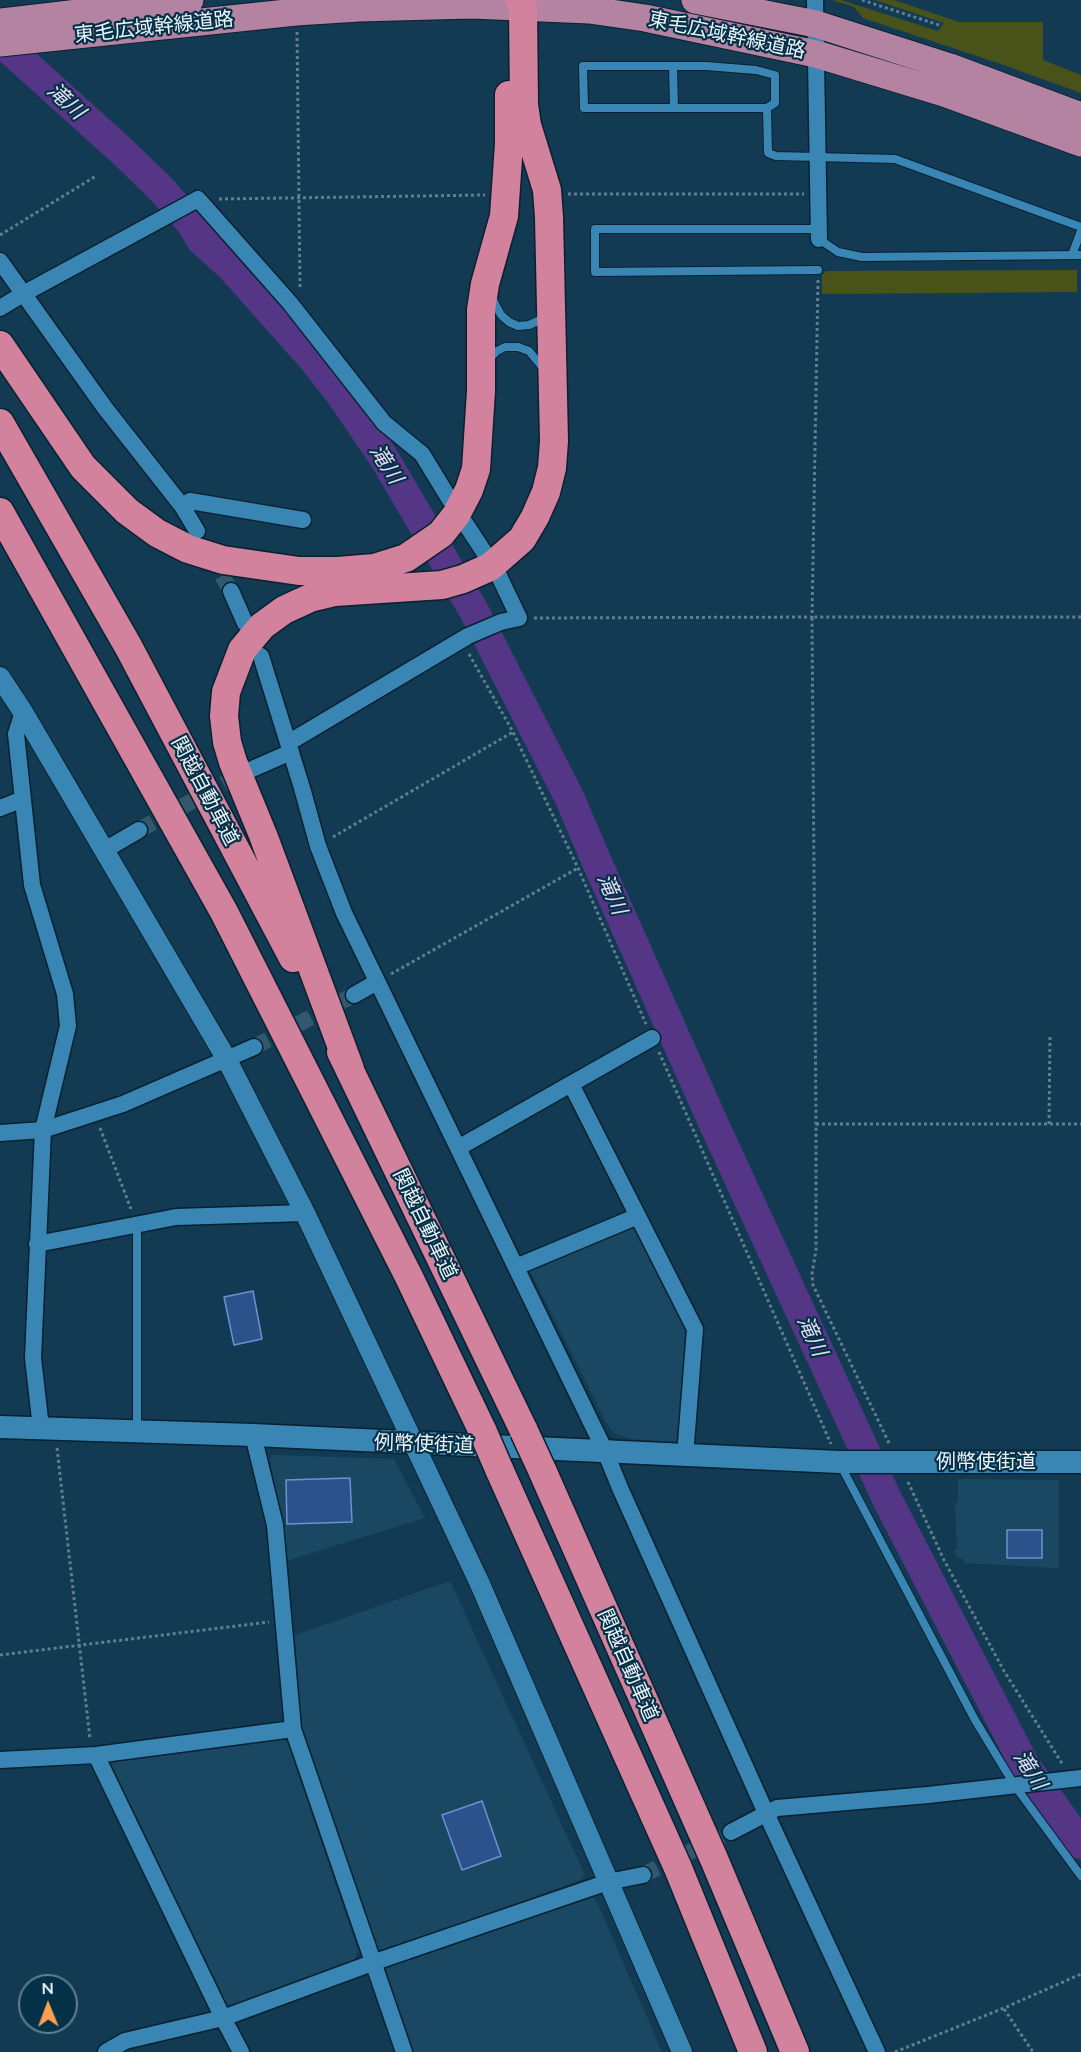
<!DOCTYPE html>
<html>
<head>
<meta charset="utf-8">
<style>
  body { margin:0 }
  #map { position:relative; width:1081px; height:2052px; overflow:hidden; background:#123b53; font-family:Lato,sans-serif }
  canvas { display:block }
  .north { position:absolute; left:18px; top:1974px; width:60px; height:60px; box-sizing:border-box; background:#053148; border:2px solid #627f8f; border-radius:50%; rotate:359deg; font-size:16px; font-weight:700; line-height:24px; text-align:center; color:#edf4f9 }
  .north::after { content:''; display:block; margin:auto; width:21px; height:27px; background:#fb9e50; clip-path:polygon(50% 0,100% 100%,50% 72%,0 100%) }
</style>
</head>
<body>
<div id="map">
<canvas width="1081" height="2052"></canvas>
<div class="north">N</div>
</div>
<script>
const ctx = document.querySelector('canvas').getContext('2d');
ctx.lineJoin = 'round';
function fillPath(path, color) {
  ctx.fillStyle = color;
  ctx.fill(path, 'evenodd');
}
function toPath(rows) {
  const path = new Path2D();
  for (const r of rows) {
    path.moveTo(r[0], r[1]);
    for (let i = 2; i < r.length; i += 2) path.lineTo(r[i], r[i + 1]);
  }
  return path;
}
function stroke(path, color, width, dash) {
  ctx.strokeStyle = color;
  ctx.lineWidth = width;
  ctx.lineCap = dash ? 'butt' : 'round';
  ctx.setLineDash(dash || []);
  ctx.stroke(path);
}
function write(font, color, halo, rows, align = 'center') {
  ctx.font = font + ' Lato,"Noto Sans JP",sans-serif';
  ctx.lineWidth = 4.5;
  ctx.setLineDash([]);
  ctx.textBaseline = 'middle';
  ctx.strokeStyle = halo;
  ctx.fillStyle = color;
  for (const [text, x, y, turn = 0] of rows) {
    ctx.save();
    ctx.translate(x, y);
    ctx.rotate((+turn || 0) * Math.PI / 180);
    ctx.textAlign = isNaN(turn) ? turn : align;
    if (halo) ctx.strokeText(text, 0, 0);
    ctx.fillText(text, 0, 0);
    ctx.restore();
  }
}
fillPath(toPath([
  [630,1225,638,1227,690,1330,682,1442,630,1439,614,1433,607,1424,529,1269],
  [273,1455,394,1459,425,1518,286,1561,270,1458],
  [958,1479,1059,1480,1059,1568,965,1563,963,1559,957,1557,954,1551,957,1547,955,1503,958,1502],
  [450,1581,585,1875,580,1880,381,1954,375,1951,300,1730,295,1635],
  [280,1739,287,1741,358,1951,352,1965,230,2008,227,2006,111,1764,113,1757],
  [590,1894,597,1902,662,2052,412,2052,383,1973,388,1967]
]), '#1a4863');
fillPath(toPath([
  [832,0,841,0,938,31,944,23,875,0,894,0,959,22,1043,22,1043,60,1081,75,1081,93,995,62,863,18,854,7],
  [1077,270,1077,292,822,294,822,275,826,271]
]), '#495319');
stroke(toPath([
  [0,41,123,152,161,189,191,223,201,240,230,266,312,358,341,395,384,458,474,611,570,799,596,860,712,1120,887,1499,1024,1764,1081,1844]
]), '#553686', 30);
const building = toPath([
  [253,1291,262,1339,234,1345,224,1297,253,1291],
  [350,1478,352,1522,287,1524,286,1480,350,1478],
  [1007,1530,1042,1530,1042,1558,1007,1558,1007,1530],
  [482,1801,501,1856,462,1870,442,1815,482,1801]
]);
fillPath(building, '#2c528b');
stroke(building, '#6a93d1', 1.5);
stroke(toPath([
  [210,555,231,591],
  [139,830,244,773],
  [254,1047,354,995],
  [643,1875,731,1832]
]), '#33576c', 16, [16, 8]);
const service = toPath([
  [583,66,706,66,756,70,775,75,775,103,767,108,584,108,583,66],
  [673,66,674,108],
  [767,108,768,153,776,156,895,159,1081,227],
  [819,239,838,252,862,257,1081,255],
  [1072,255,1081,231],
  [818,270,595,272,595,229,818,229],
  [491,296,501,315,509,322,518,326,529,325,540,320,544,312],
  [488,360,497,351,505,347,518,347,529,351,543,368],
  [137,1224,137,1430],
  [841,1466,975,1720,1015,1786,1081,1876]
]);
const minor = toPath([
  [815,0,819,239],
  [0,261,105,408,182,506,197,531],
  [0,308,23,294,198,199,290,303,384,423,422,454,450,500],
  [182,506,190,501,303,520],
  [465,523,484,552],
  [231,591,245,623],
  [261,656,302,788,318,846,344,913,605,1451,620,1488,766,1813,877,2052],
  [23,712,16,734,32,885,65,994,68,1026,43,1130,33,1358,41,1428],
  [288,743,468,636,501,622,519,618,499,576],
  [250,770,291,752],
  [0,808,23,799],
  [103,851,139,830],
  [354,995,377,982],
  [571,1084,695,1329,685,1456],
  [0,1133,43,1130,123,1104,254,1047],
  [458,1148,652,1038],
  [37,1244,176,1217,305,1213],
  [516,1267,638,1216],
  [253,1435,275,1525,293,1729,404,2052],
  [96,1755,223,2018,241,2052],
  [0,1760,96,1755,293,1729],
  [731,1832,777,1808,928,1795,1081,1778],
  [106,2052,125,2041,223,2018,372,1963,608,1882,643,1875]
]);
const tertiary = toPath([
  [0,677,23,712,226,1058,305,1213,480,1584,682,2052]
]);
const secondary = toPath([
  [0,1427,253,1435,839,1462,1081,1462]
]);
const trunk = toPath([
  [695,0,816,24,950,67,1081,116],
  [0,22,190,0],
  [0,43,296,12,359,8,472,5,589,10,645,18,816,54,944,93,1081,143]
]);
const motorway = toPath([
  [0,345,83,467,127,511,157,533,188,549,223,560,299,571,338,571,374,568,406,558,441,534,456,515,469,490,476,469,481,391,481,310,485,284,504,216,509,144,509,95],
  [0,423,128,646,293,958],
  [0,512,224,912,409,1277,483,1432],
  [341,1052,524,1431],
  [350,1069,263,835,233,762,227,742,224,716,226,692,242,650,262,626,284,610,310,598,335,592,442,585,463,579,490,567,522,539,535,517,546,492,552,468,554,441,549,217,547,190,527,125,524,105,523,7,520,0],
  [499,1469,678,1868,753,2052],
  [542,1470,714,1859,795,2052]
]);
stroke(service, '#082130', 10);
stroke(minor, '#082130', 19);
stroke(tertiary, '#082130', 22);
stroke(secondary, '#082130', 25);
stroke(trunk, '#082130', 29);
stroke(motorway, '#082130', 31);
stroke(toPath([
  [862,0,942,26],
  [297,32,300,290],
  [568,194,804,194],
  [219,199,485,195],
  [0,235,96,176],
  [534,618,812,617,818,280],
  [469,654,513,732,578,868,646,1024],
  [333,837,513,732],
  [391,974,578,868],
  [659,1052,831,1444],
  [816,1124,1081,1124],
  [1049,1124,1050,1036],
  [100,1128,131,1209],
  [889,1443,813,1285,812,1274,816,1250,816,1124,812,617,1081,617],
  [57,1448,90,1739],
  [908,1482,944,1560,1004,1671,1063,1765],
  [0,1655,269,1622],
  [1004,2009,1033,2052],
  [895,2052,1004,2008,1081,1974]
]), '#617e8f', 3, [3, 3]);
stroke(service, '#3986b4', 8);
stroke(minor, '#3986b4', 16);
stroke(tertiary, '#3986b4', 20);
stroke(secondary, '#3986b4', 22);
stroke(trunk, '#b483a2', 27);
stroke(motorway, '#d3829d', 28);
const motorwayBridge = toPath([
  [524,1431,542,1470],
  [483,1432,499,1469]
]);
stroke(motorwayBridge, '#082130', 31, []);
stroke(motorwayBridge, '#d3829d', 28);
write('20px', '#edf4f9', '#053148', [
  ["東毛広域幹線道路",154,27,-6],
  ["東毛広域幹線道路",727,35,12],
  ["関越自動車道",205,791,62],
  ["関越自動車道",425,1224,64],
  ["例幣使街道",424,1444,2],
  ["例幣使街道",986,1462],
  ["関越自動車道",628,1665,66]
]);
write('italic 21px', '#e2dcf3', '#053148', [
  ["滝川",66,101,43],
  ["滝川",386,464,57],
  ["滝川",612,894,66],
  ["滝川",812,1336,65],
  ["滝川",1030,1770,57]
]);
</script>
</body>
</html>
